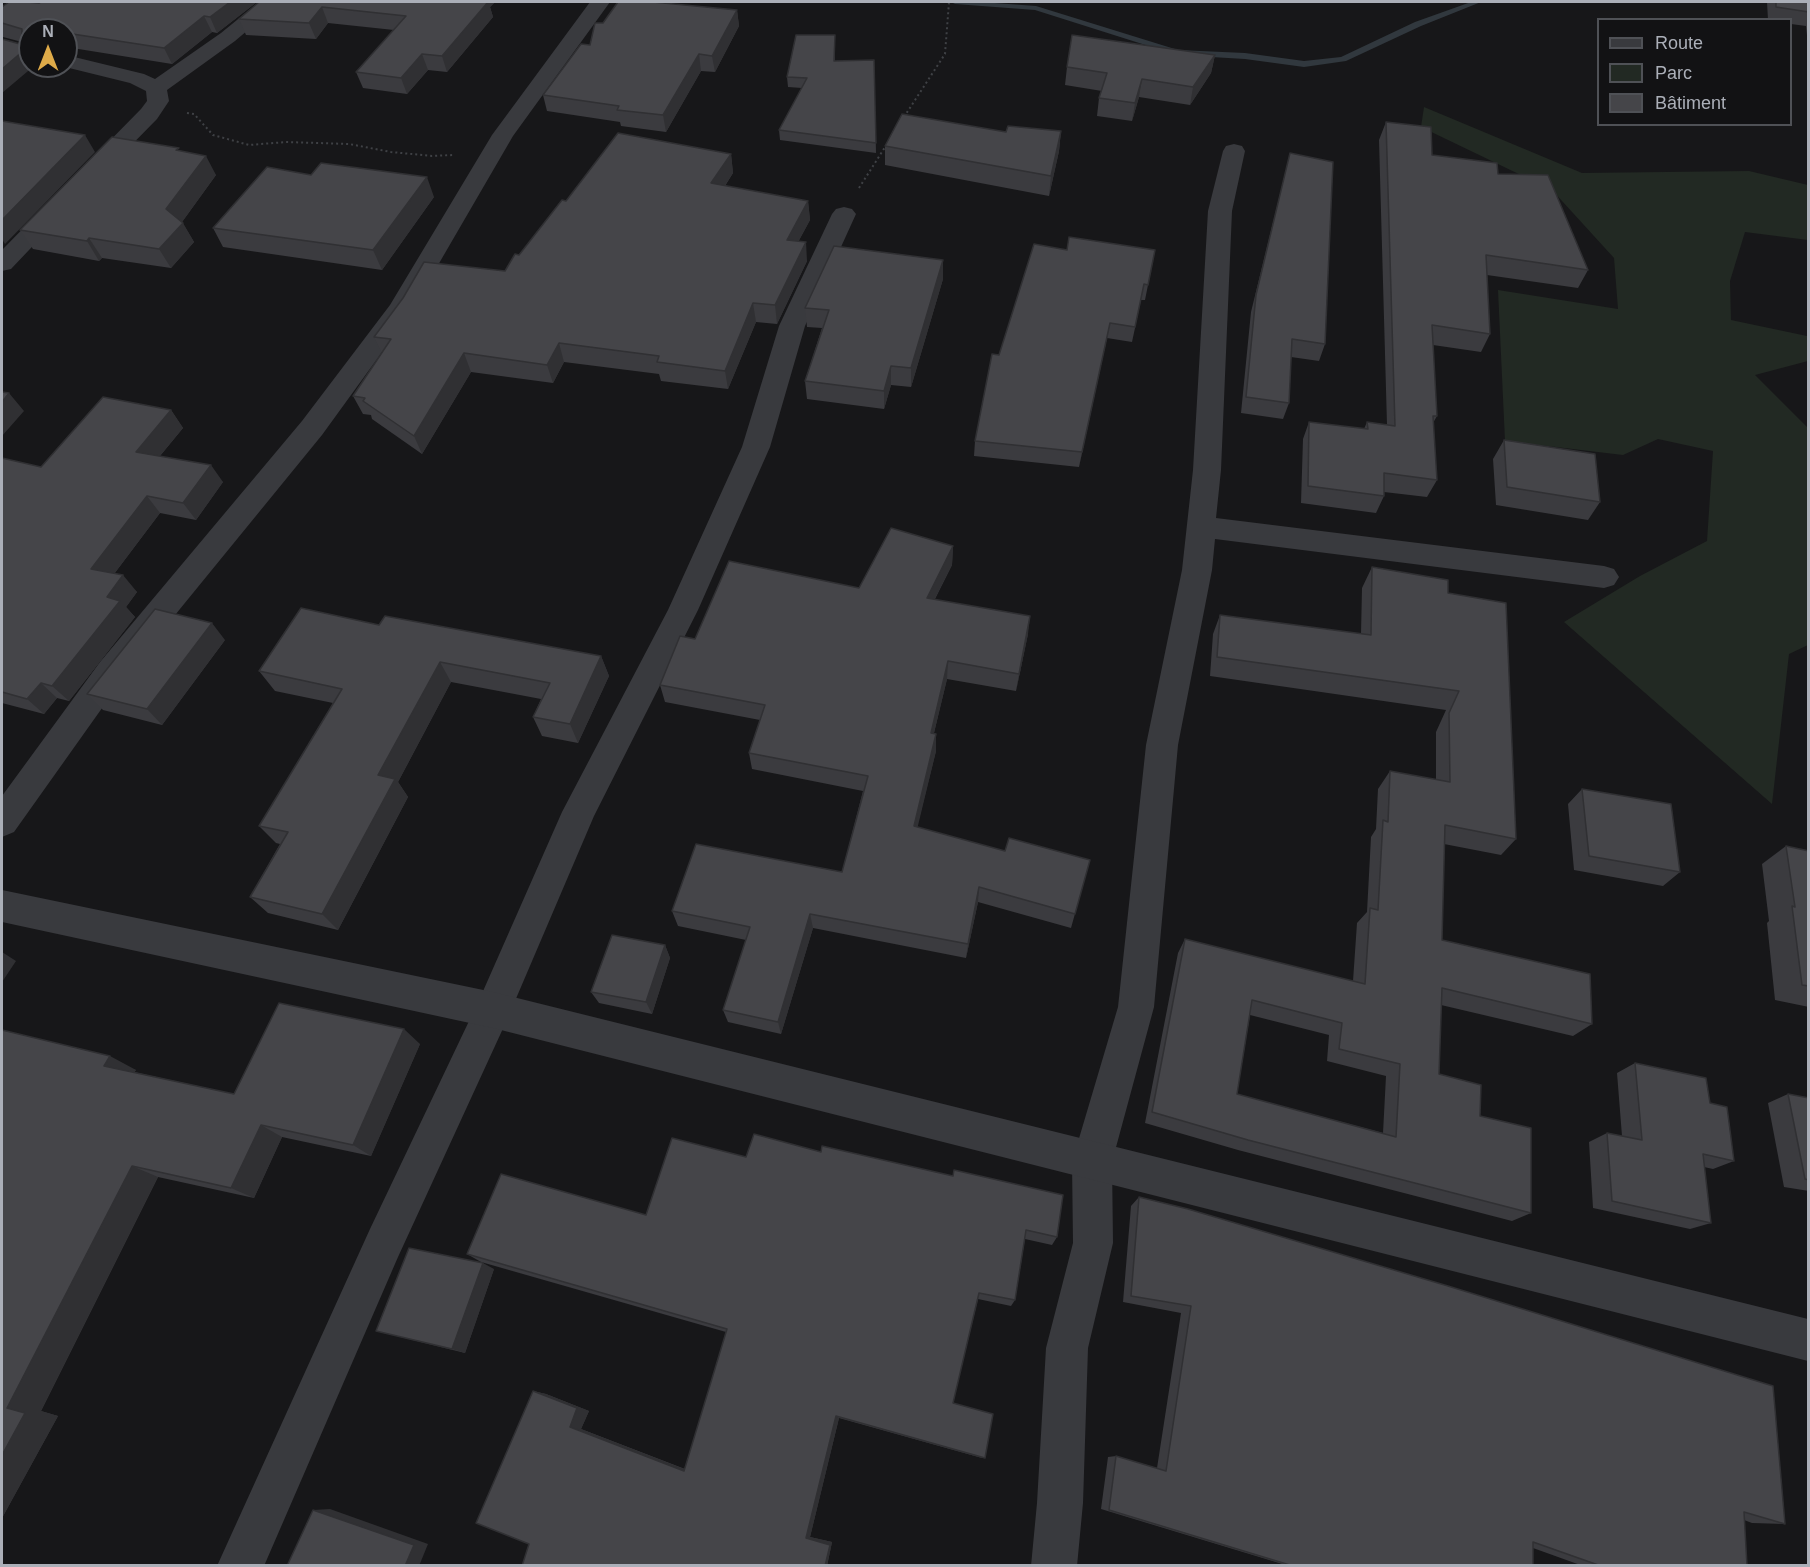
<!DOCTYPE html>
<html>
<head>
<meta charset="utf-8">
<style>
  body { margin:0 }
  #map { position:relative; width:1810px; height:1567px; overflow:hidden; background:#171719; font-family:Helvetica,sans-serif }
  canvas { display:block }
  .frame { position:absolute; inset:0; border:3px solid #abafb8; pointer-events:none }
  .legend { position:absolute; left:1597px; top:18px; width:195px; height:108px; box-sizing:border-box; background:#121214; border:2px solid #4f5156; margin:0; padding:8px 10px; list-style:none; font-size:18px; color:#abafb8 }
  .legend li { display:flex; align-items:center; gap:12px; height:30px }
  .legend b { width:30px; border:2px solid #4f5156 }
  .north { position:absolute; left:18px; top:18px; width:60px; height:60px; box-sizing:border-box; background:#121214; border:2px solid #4f5156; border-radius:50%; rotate:0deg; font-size:16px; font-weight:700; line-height:24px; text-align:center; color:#abafb8 }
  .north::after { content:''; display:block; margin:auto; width:21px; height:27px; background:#dfab49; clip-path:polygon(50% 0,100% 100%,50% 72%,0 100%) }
</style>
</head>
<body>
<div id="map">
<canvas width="1810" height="1567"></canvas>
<div class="frame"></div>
<ul class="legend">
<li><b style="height:8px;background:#393a3e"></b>Route</li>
<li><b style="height:16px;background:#222923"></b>Parc</li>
<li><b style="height:16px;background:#454549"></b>Bâtiment</li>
</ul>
<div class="north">N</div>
</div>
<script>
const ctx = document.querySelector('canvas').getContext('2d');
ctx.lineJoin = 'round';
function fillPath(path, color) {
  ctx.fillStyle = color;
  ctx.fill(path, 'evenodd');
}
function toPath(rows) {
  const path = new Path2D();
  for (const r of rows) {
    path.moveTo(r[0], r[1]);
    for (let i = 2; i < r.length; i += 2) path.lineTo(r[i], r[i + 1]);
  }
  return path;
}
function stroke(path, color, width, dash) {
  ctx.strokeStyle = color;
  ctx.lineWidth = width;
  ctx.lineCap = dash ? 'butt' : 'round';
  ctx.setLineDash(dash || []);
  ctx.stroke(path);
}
fillPath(toPath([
  [1424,107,1582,173,1749,171,1808,185,1808,240,1745,232,1730,281,1731,320,1807,336,1808,361,1755,375,1808,428,1808,645,1789,654,1772,804,1564,622,1640,576,1707,541,1713,451,1658,439,1623,455,1505,441,1498,290,1618,309,1614,258,1552,190,1421,127]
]), '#222923');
fillPath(toPath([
  [951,2,981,2,1036,6,1178,50,1245,53,1304,61,1341,57,1415,22,1471,2,1481,2,1421,26,1346,61,1304,67,1245,59,1177,55,1035,10,955,4,951,2]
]), '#31383e');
stroke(toPath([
  [187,113,194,114,213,135,249,145,286,142,349,144,391,152,432,156,453,155],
  [904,117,945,54,949,2],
  [859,188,887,144]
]), '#3f4145', 2, [2, 3]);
fillPath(toPath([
  [259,2,281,2,235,41,167,90,169,101,157,119,101,176,93,178,85,176,82,171,85,166,141,109,147,101,146,91,130,83,61,66,66,66,66,55,144,74,155,79,221,33,259,2],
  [590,2,610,2,513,136,409,315,322,435,122,680,14,832,2,837,2,796,100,662,302,421,390,305,492,135,590,2],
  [1234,144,1242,146,1245,151,1232,211,1221,470,1216,518,1604,566,1614,569,1619,577,1614,585,1604,588,1215,539,1212,570,1178,745,1154,1007,1112,1162,1113,1243,1088,1348,1083,1503,1077,1566,1031,1566,1037,1503,1046,1348,1073,1243,1072,1162,1118,1007,1146,745,1182,570,1193,470,1208,211,1223,151,1226,146,1234,144],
  [58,199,66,201,70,206,66,211,11,269,2,271,2,250,50,201,58,199],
  [844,207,852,209,856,214,805,326,770,447,698,610,594,816,506,1022,398,1257,264,1566,217,1566,370,1229,480,998,562,812,668,610,742,447,779,326,832,214,836,209,844,207]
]), '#393a3e');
fillPath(toPath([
  [2,890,493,992,1808,1319,1808,1361,493,1028,2,922,2,890]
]), '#393a3e');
fillPath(toPath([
  [41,2,257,2,217,33,212,32,172,64,66,47,66,30,30,30,30,66,20,44,22,42,3,37,2,38,2,7,39,3],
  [259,2,495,2,490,7,493,17,447,72,428,70,407,94,363,88,356,72,394,30,328,23,316,39,246,35,239,19],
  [1767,2,1809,2,1809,54,1806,26,1791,24,1791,20,1768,20],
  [737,10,739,26,715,72,701,71,666,132,621,126,620,122,547,111,543,95,590,45,603,23],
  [835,35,835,61,874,60,876,153,780,140,779,130,802,88,788,87,787,77],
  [1215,55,1211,73,1190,105,1139,97,1132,121,1097,116,1099,98,1102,91,1065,85,1067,67],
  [1386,122,1432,155,1588,270,1578,288,1487,275,1490,334,1481,352,1433,345,1437,416,1433,423,1437,480,1427,497,1384,492,1384,496,1376,513,1301,503,1303,439,1309,422,1364,429,1367,422,1387,425,1379,140],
  [1061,131,1059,151,1049,196,885,165,885,146,1006,132],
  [181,151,216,175,182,222,194,242,171,268,102,258,99,261,33,249,20,230],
  [1290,153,1325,344,1319,361,1291,357,1289,403,1283,419,1241,413,1251,312],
  [731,154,733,173,725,186,808,201,810,220,798,242,807,261,777,324,756,322,728,389,661,381,659,374,564,362,553,383,471,372,422,454,372,419,371,415,363,414,353,396,382,353,374,337,505,271,566,201],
  [434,197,382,270,223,247,213,228],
  [1067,250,1155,250,1145,300,1141,300,1132,342,1107,338,1079,467,974,456,975,441,999,355],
  [943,260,943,279,911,387,891,385,884,409,807,399,805,381,822,328,807,327,805,308],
  [171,410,183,428,160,456,223,482,196,520,160,513,114,574,137,592,126,607,135,617,69,701,57,698,44,714,2,703,2,458,41,467],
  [1504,440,1600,502,1588,520,1496,505,1493,459],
  [953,546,952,565,935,599,1028,634,1016,691,947,679,934,733,936,734,936,751,917,827,1005,851,1090,860,1071,928,978,902,966,958,813,928,781,1034,728,1022,723,1010,746,940,678,926,672,911,842,872,863,791,752,769,749,753,760,720,665,702,660,685,695,639,859,588],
  [1372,567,1448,593,1516,839,1501,855,1444,844,1442,940,1592,1024,1573,1036,1441,1005,1439,1074,1480,1116,1531,1213,1512,1221,1238,1150,1145,1123,1178,953,1185,939,1353,981,1357,923,1367,912,1371,837,1376,829,1378,789,1390,771,1436,780,1436,732,1446,710,1210,676,1213,634,1220,615,1361,634,1362,588],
  [1250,1015,1329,1035,1327,1061,1386,1076,1383,1133,1237,1094],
  [379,625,601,656,609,676,578,743,542,736,533,717,541,699,451,682,398,782,408,797,338,930,268,913,250,897,280,844,276,843,259,826,333,703,275,691,259,671],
  [225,640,162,725,103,710,87,694],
  [1582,789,1680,872,1663,886,1574,870,1568,804],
  [1786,846,1809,851,1809,1007,1775,1000,1767,923,1769,921,1762,864],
  [665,945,670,958,652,1014,599,1003,591,992],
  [8,1032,136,1070,134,1072,234,1094,420,1044,371,1156,282,1137,254,1198,158,1177,41,1411,58,1416,2,1518],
  [1635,1063,1710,1103,1734,1161,1713,1169,1704,1167,1711,1223,1690,1229,1593,1208,1589,1142,1607,1133,1622,1136,1617,1073],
  [1788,1094,1809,1098,1809,1191,1784,1187,1768,1103],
  [672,1138,1057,1237,1052,1245,1025,1239,1015,1300,1011,1306,978,1299,953,1403,985,1458,982,1458,839,1418,810,1537,832,1542,827,1566,522,1566,529,1544,533,1391,546,1394,589,1411,581,1429,685,1469,726,1332,481,1262,467,1254,646,1215],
  [1139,1197,1785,1524,1752,1523,1744,1520,1747,1566,1583,1566,1533,1548,1533,1566,1289,1566,1101,1509,1108,1457,1116,1456,1157,1468,1181,1313,1123,1302,1131,1206],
  [494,1269,465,1353,376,1331]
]), '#3b3b3f');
fillPath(toPath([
  [230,2,257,2,217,33,210,17],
  [479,2,495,2,490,7,493,17,447,72,442,56],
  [322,7,328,23,316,39,309,23],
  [737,10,739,26,715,72,712,56],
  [204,16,212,32,172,64,164,48],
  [30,45,30,66,34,66,2,93,2,69],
  [422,54,428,70,407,94,401,78],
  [699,54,701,71,666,132,663,115],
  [1215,55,1211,73,1190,105,1193,87],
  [1142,79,1139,97,1132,121,1135,103],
  [1061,131,1059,151,1049,196,1051,176],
  [85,135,95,152,5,244,2,239,2,220],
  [731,154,733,173,714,202,711,183],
  [206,156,216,175,177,229,166,209],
  [427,177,434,197,382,270,373,250],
  [808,201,810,220,789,259,787,240],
  [183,223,194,242,171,268,159,249],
  [89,238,102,258,99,261,87,241],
  [806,242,807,261,777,324,775,305],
  [943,260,943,279,911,387,911,368],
  [753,303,756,322,728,389,725,371],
  [1110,323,1107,338,1079,467,1082,452],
  [559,343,564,362,553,383,547,365],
  [464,353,471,372,422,454,414,436],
  [891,366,891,385,884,409,884,391],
  [9,393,24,411,2,436,2,402],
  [171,410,183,428,149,469,136,452],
  [211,465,223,482,196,520,183,503],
  [147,496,160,513,105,586,91,569],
  [953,546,952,565,926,616,927,598],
  [123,575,137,592,126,607,135,617,69,701,52,686,107,597],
  [1030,616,1028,634,1016,691,1019,674],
  [212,623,225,640,162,725,147,709],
  [601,656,609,676,578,743,570,724],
  [948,661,947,679,930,749,931,733],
  [440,662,451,682,398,782,408,797,338,930,322,914,378,775],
  [41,683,57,698,44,714,27,699],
  [936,734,936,751,914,842,914,826],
  [979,887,978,902,966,958,968,944],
  [810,914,813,928,781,1034,778,1022],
  [665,945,670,958,652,1014,646,1002],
  [2,952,16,961,2,982],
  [404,1029,420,1044,371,1156,353,1145],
  [110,1056,136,1070,130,1080,104,1066],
  [261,1125,282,1137,254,1198,231,1188],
  [132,1166,158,1177,41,1411,58,1416,2,1518,2,1455,7,1408],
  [483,1263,494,1269,465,1353,452,1349],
  [533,1391,546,1394,589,1411,581,1429,692,1472,684,1471,570,1427],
  [836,1416,839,1418,810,1537,832,1542,827,1566,825,1566,806,1538],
  [330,1509,428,1544,419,1566,405,1566,313,1510]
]), '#303033');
const building = toPath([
  [9,2,27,2,39,3,41,2,230,2,210,17,204,16,164,48,66,33,66,30,30,30,30,45,2,69,2,39,20,44,22,42,22,29,2,23,2,7,9,2],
  [259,2,488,2,442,56,422,54,401,78,356,72,406,16,322,7,309,23,239,19,259,2],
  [618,2,653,2,737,10,712,56,699,54,663,115,617,110,619,106,543,95,581,44,590,45,595,23,603,23,618,2],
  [1776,2,1809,2,1809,12,1776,7,1776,2],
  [796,35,835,35,834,61,874,60,876,143,779,130,807,78,787,77,796,35],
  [1072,35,1215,55,1193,87,1142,79,1135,103,1099,98,1107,73,1067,67,1072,35],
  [902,114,1006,132,1008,126,1061,131,1051,176,885,146,902,114],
  [2,121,85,135,2,220,2,121],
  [1386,122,1431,127,1432,155,1497,163,1498,174,1548,175,1588,270,1486,255,1490,334,1432,325,1437,416,1433,416,1437,480,1384,473,1384,496,1308,486,1309,422,1368,429,1367,422,1395,426,1386,122],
  [618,133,731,154,711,183,808,201,787,240,806,242,775,305,753,303,725,371,657,362,659,356,559,343,547,365,464,353,414,436,363,401,365,398,353,396,391,339,374,337,403,298,424,262,505,271,515,254,519,255,562,200,566,201,618,133],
  [112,137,179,148,176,150,206,156,166,209,183,223,159,249,89,238,87,241,20,230,112,137],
  [1290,153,1333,162,1325,344,1292,339,1289,403,1246,397,1256,295,1290,153],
  [321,163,427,177,373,250,213,228,267,167,311,175,321,163],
  [1069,237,1155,250,1148,285,1144,284,1135,327,1110,323,1082,452,975,441,992,354,999,355,1034,244,1067,250,1069,237],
  [834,246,943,260,911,368,891,366,884,391,805,381,829,310,805,308,834,246],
  [2,392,9,393,2,402,2,392],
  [103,397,171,410,136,452,211,465,183,503,147,496,91,569,123,575,107,597,120,601,52,686,41,683,27,699,2,692,2,458,41,467,103,397],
  [1504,440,1595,454,1600,502,1507,487,1504,440],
  [891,528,953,546,927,598,1030,616,1019,674,948,661,931,733,936,734,914,826,1005,851,1009,838,1090,860,1075,914,979,887,968,944,810,914,778,1022,723,1010,750,927,672,911,696,844,842,872,868,776,749,753,765,705,660,685,680,636,695,639,729,561,859,588,891,528],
  [1372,567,1448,580,1448,593,1506,603,1516,839,1445,825,1442,940,1590,974,1592,1024,1442,988,1439,1074,1481,1085,1480,1116,1531,1128,1531,1213,1248,1140,1152,1112,1185,939,1365,984,1370,908,1378,910,1383,820,1388,822,1390,771,1450,782,1449,713,1459,691,1217,657,1220,615,1371,635,1372,567],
  [1252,1000,1342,1023,1339,1049,1400,1064,1396,1137,1237,1094,1252,1000],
  [301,608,379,625,385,616,601,656,570,724,533,717,550,683,440,662,378,775,395,779,322,914,250,897,288,832,259,826,342,689,259,671,301,608],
  [155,609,212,623,147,709,87,694,155,609],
  [1582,789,1671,804,1680,872,1589,856,1582,789],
  [1786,846,1809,851,1809,986,1802,985,1792,906,1795,907,1786,846],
  [612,935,665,945,646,1002,591,992,612,935],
  [279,1003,404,1029,353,1145,261,1125,231,1188,132,1166,7,1408,25,1413,2,1455,2,1030,110,1056,104,1066,234,1094,279,1003],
  [1635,1063,1706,1078,1710,1103,1727,1107,1734,1161,1703,1154,1711,1223,1612,1201,1607,1133,1642,1140,1635,1063],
  [1788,1094,1809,1098,1809,1180,1805,1179,1788,1094],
  [754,1134,821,1152,822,1146,953,1176,954,1170,1063,1195,1057,1237,1026,1230,1015,1300,979,1293,953,1403,993,1414,985,1458,836,1416,806,1538,830,1545,825,1566,522,1566,529,1544,476,1523,533,1391,577,1408,570,1427,684,1471,727,1329,467,1254,501,1174,646,1215,672,1138,746,1157,754,1134],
  [1139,1197,1188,1209,1448,1286,1773,1386,1785,1524,1744,1512,1747,1566,1601,1566,1533,1542,1533,1566,1293,1566,1109,1510,1116,1456,1166,1471,1191,1306,1131,1296,1139,1197],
  [409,1248,483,1263,452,1349,376,1331,409,1248],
  [313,1510,414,1545,405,1566,287,1566,313,1510]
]);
fillPath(building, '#454549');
stroke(building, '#303033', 1.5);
</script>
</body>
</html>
